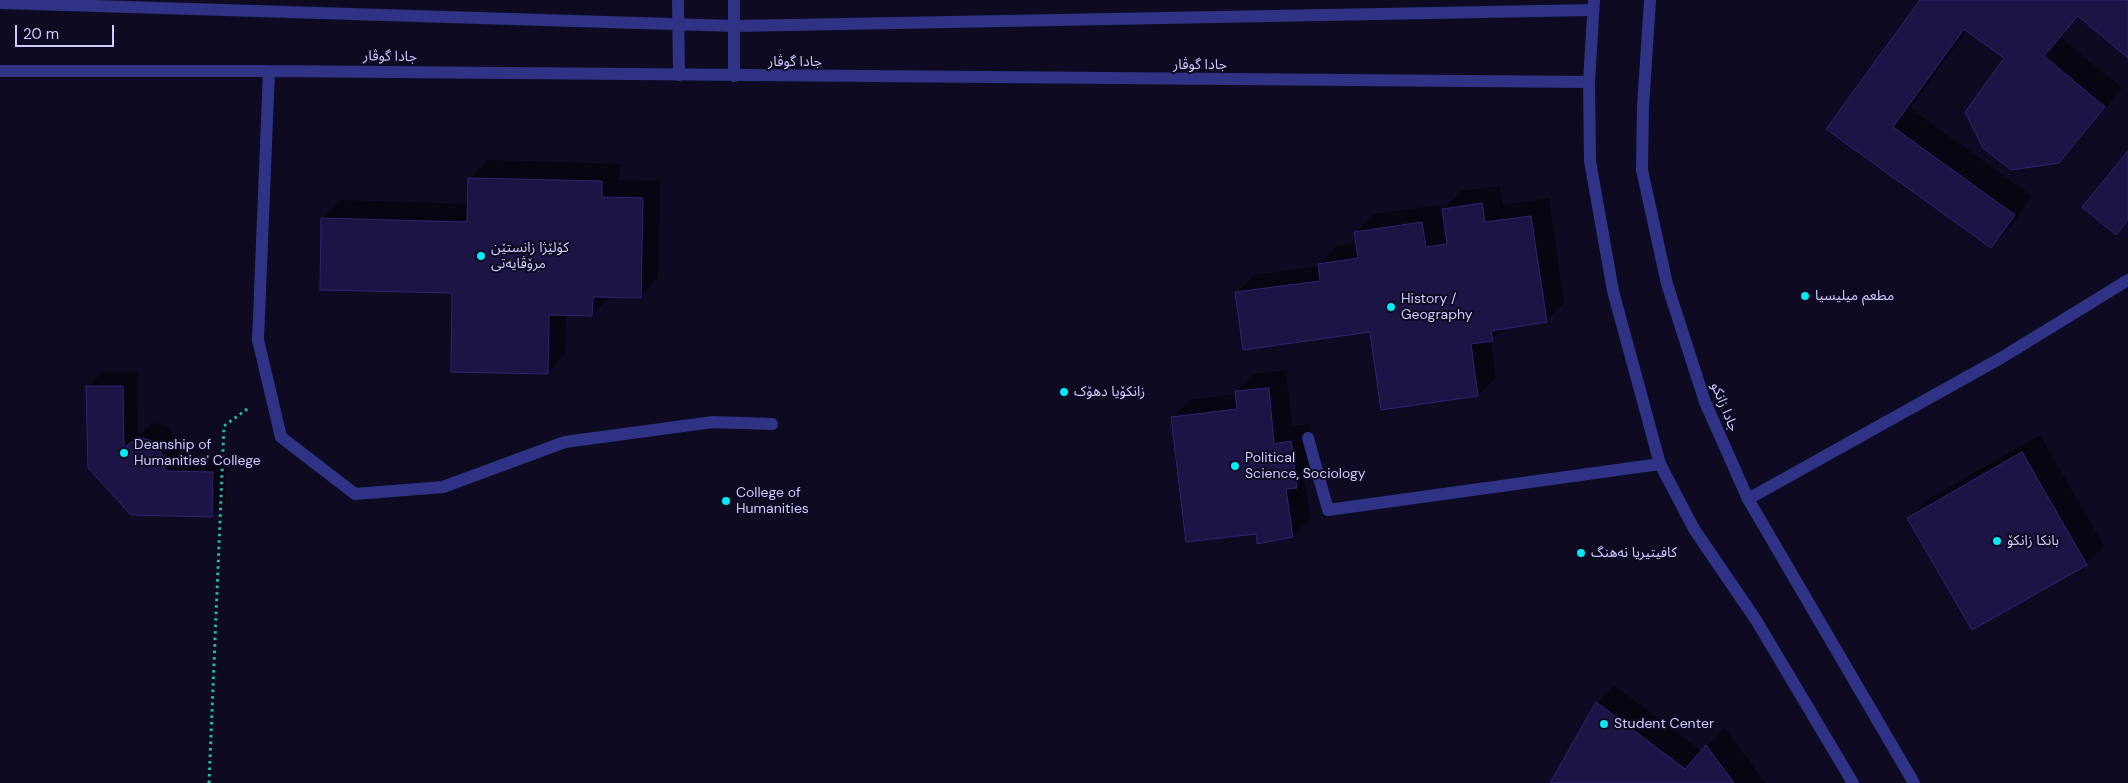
<!DOCTYPE html>
<html>
<head>
<meta charset="utf-8">
<style>
  body { margin:0 }
  #map { position:relative; width:2128px; height:783px; overflow:hidden; background:#0d0a21; font-family:"DM Sans",sans-serif }
  canvas { display:block }
  .scale { position:absolute; left:15px; top:25px; width:99px; height:22px; box-sizing:border-box; border:2px solid #cdcaff; border-top:0; padding-left:6px; font-size:15px; line-height:18px; white-space:nowrap; color:#cdcaff; -webkit-text-stroke:4px #0d0a21; paint-order:stroke }
</style>
</head>
<body>
<div id="map">
<canvas width="2128" height="783"></canvas>
<div class="scale">20 m</div>
</div>
<script>
const ctx = document.querySelector('canvas').getContext('2d');
ctx.lineJoin = 'round';
function fillPath(path, color) {
  ctx.fillStyle = color;
  ctx.fill(path, 'evenodd');
}
function toPath(rows) {
  const path = new Path2D();
  for (const r of rows) {
    path.moveTo(r[0], r[1]);
    for (let i = 2; i < r.length; i += 2) path.lineTo(r[i], r[i + 1]);
  }
  return path;
}
function stroke(path, color, width, dash) {
  ctx.strokeStyle = color;
  ctx.lineWidth = width;
  ctx.lineCap = dash ? 'butt' : 'round';
  ctx.setLineDash(dash || []);
  ctx.stroke(path);
}
function write(font, color, halo, rows, align = 'center') {
  ctx.font = font + ' "DM Sans","Noto Sans Arabic",sans-serif';
  ctx.lineWidth = 4;
  ctx.setLineDash([]);
  ctx.textBaseline = 'middle';
  ctx.strokeStyle = halo;
  ctx.fillStyle = color;
  for (const [text, x, y, turn = 0] of rows) {
    ctx.save();
    ctx.translate(x, y);
    ctx.rotate((+turn || 0) * Math.PI / 180);
    ctx.textAlign = isNaN(turn) ? turn : align;
    if (halo) ctx.strokeText(text, 0, 0);
    ctx.fillText(text, 0, 0);
    ctx.restore();
  }
}
fillPath(toPath([
  [1921,0,2128,0,2128,56,2079,16,2061,38,2122,88,2077,143,2058,162,2006,57,1967,30,1910,108,2032,196,2009,229,1991,246,1828,129],
  [488,160,620,164,619,180,660,181,658,278,640,296,610,297,592,315,566,314,565,355,547,373,453,292,322,218,340,200,469,204,470,178],
  [1500,186,1503,205,1549,198,1564,303,1546,321,1504,327,1491,340,1496,377,1478,395,1371,331,1236,293,1254,275,1319,266,1337,246,1357,243,1356,232,1374,214,1440,205,1441,212,1461,191],
  [1286,370,1292,426,1309,424,1315,468,1304,479,1311,518,1293,536,1257,532,1172,418,1190,400,1237,394,1236,392,1254,374],
  [102,372,137,372,138,435,154,423,166,426,179,443,179,457,227,458,225,502,211,516,131,514,88,387],
  [2040,435,2104,546,2086,564,1909,518,1927,500],
  [1614,685,1702,751,1725,728,1765,783,1552,783,1597,703]
]), '#0007');
const building = toPath([
  [1920,0,2128,0,2128,58,2078,16,2044,56,2105,107,2059,163,2011,170,1983,148,1965,112,2004,58,1964,29,1893,127,2015,215,1991,248,1826,129,1920,0],
  [2128,151,2128,220,2116,235,2082,207,2128,151],
  [468,178,602,181,602,197,643,198,641,298,593,297,592,316,549,315,548,374,451,372,452,293,320,290,321,218,467,222,468,178],
  [1482,203,1485,222,1531,216,1547,322,1491,331,1493,341,1471,344,1478,396,1381,410,1370,332,1243,350,1235,292,1320,281,1318,264,1358,258,1354,232,1422,222,1426,247,1447,244,1442,209,1482,203],
  [86,386,123,386,124,448,138,437,152,441,165,458,165,471,213,472,212,517,131,515,88,468,86,386],
  [1269,388,1274,444,1291,441,1297,488,1286,489,1293,537,1257,544,1256,534,1186,542,1171,417,1237,409,1235,391,1269,388],
  [2022,452,2087,565,1972,630,1907,518,2022,452],
  [1596,702,1685,769,1706,745,1734,783,1550,783,1596,702]
]);
fillPath(building, '#1b1444');
stroke(building, '#2f2472', 1);
stroke(toPath([
  [209,783,224,426,250,407]
]), '#20bdaa', 3, [2.5, 4]);
stroke(toPath([
  [1308,438,1328,510,1660,464]
]), '#303285', 12);
stroke(toPath([
  [0,3,735,26,1593,10],
  [0,71,269,71,1589,82],
  [269,71,258,340,281,437,355,494,443,487,565,442,713,422,772,424],
  [1748,499,2001,358,2128,280]
]), '#303285', 12);
stroke(toPath([
  [678,0,679,75],
  [734,0,734,76],
  [1594,0,1589,82,1590,161,1613,291,1660,464,1694,529,1756,620,1853,783],
  [1650,0,1643,107,1642,170,1667,284,1705,402,1748,499,1914,783]
]), '#303285', 12);
for (const [x, y, r, color] of [
  [481,256,5,"#00eaf5"],
  [1805,296,5,"#00eaf5"],
  [1391,307,5,"#00eaf5"],
  [1064,392,5,"#00eaf5"],
  [124,453,5,"#00eaf5"],
  [1235,466,5,"#00eaf5"],
  [726,501,5,"#00eaf5"],
  [1997,541,5,"#00eaf5"],
  [1581,553,5,"#00eaf5"],
  [1604,724,5,"#00eaf5"]
]) {
  const dot = new Path2D();
  dot.arc(x, y, r, 0, 2 * Math.PI);
  ctx.fillStyle = color;
  ctx.fill(dot);
  stroke(dot, '#0d0a21', 2);
}
write('14px', '#cdcaff', '#0d0a21', [
  ["جادا گوڤار",390,57,1],
  ["جادا گوڤار",795,62],
  ["جادا گوڤار",1200,65],
  ["جادا زانکو",1724,407,68]
]);
write('14px', '#cdcaff', '#0d0a21', [
  ["كۆلێژا زانستێن",491,248],
  ["مرۆڤایەتی",491,264],
  ["مطعم میلیسیا",1815,296],
  ["History /",1401,299],
  ["Geography",1401,315],
  ["زانکۆیا دهۆک",1074,392],
  ["Deanship of",134,445],
  ["Humanities' College",134,461],
  ["Political",1245,458],
  ["Science, Sociology",1245,474],
  ["College of",736,493],
  ["Humanities",736,509],
  ["بانکا زانکۆ",2007,541],
  ["کافیتیریا نەھنگ",1591,553],
  ["Student Center",1614,724]
], 'left');
</script>
</body>
</html>
